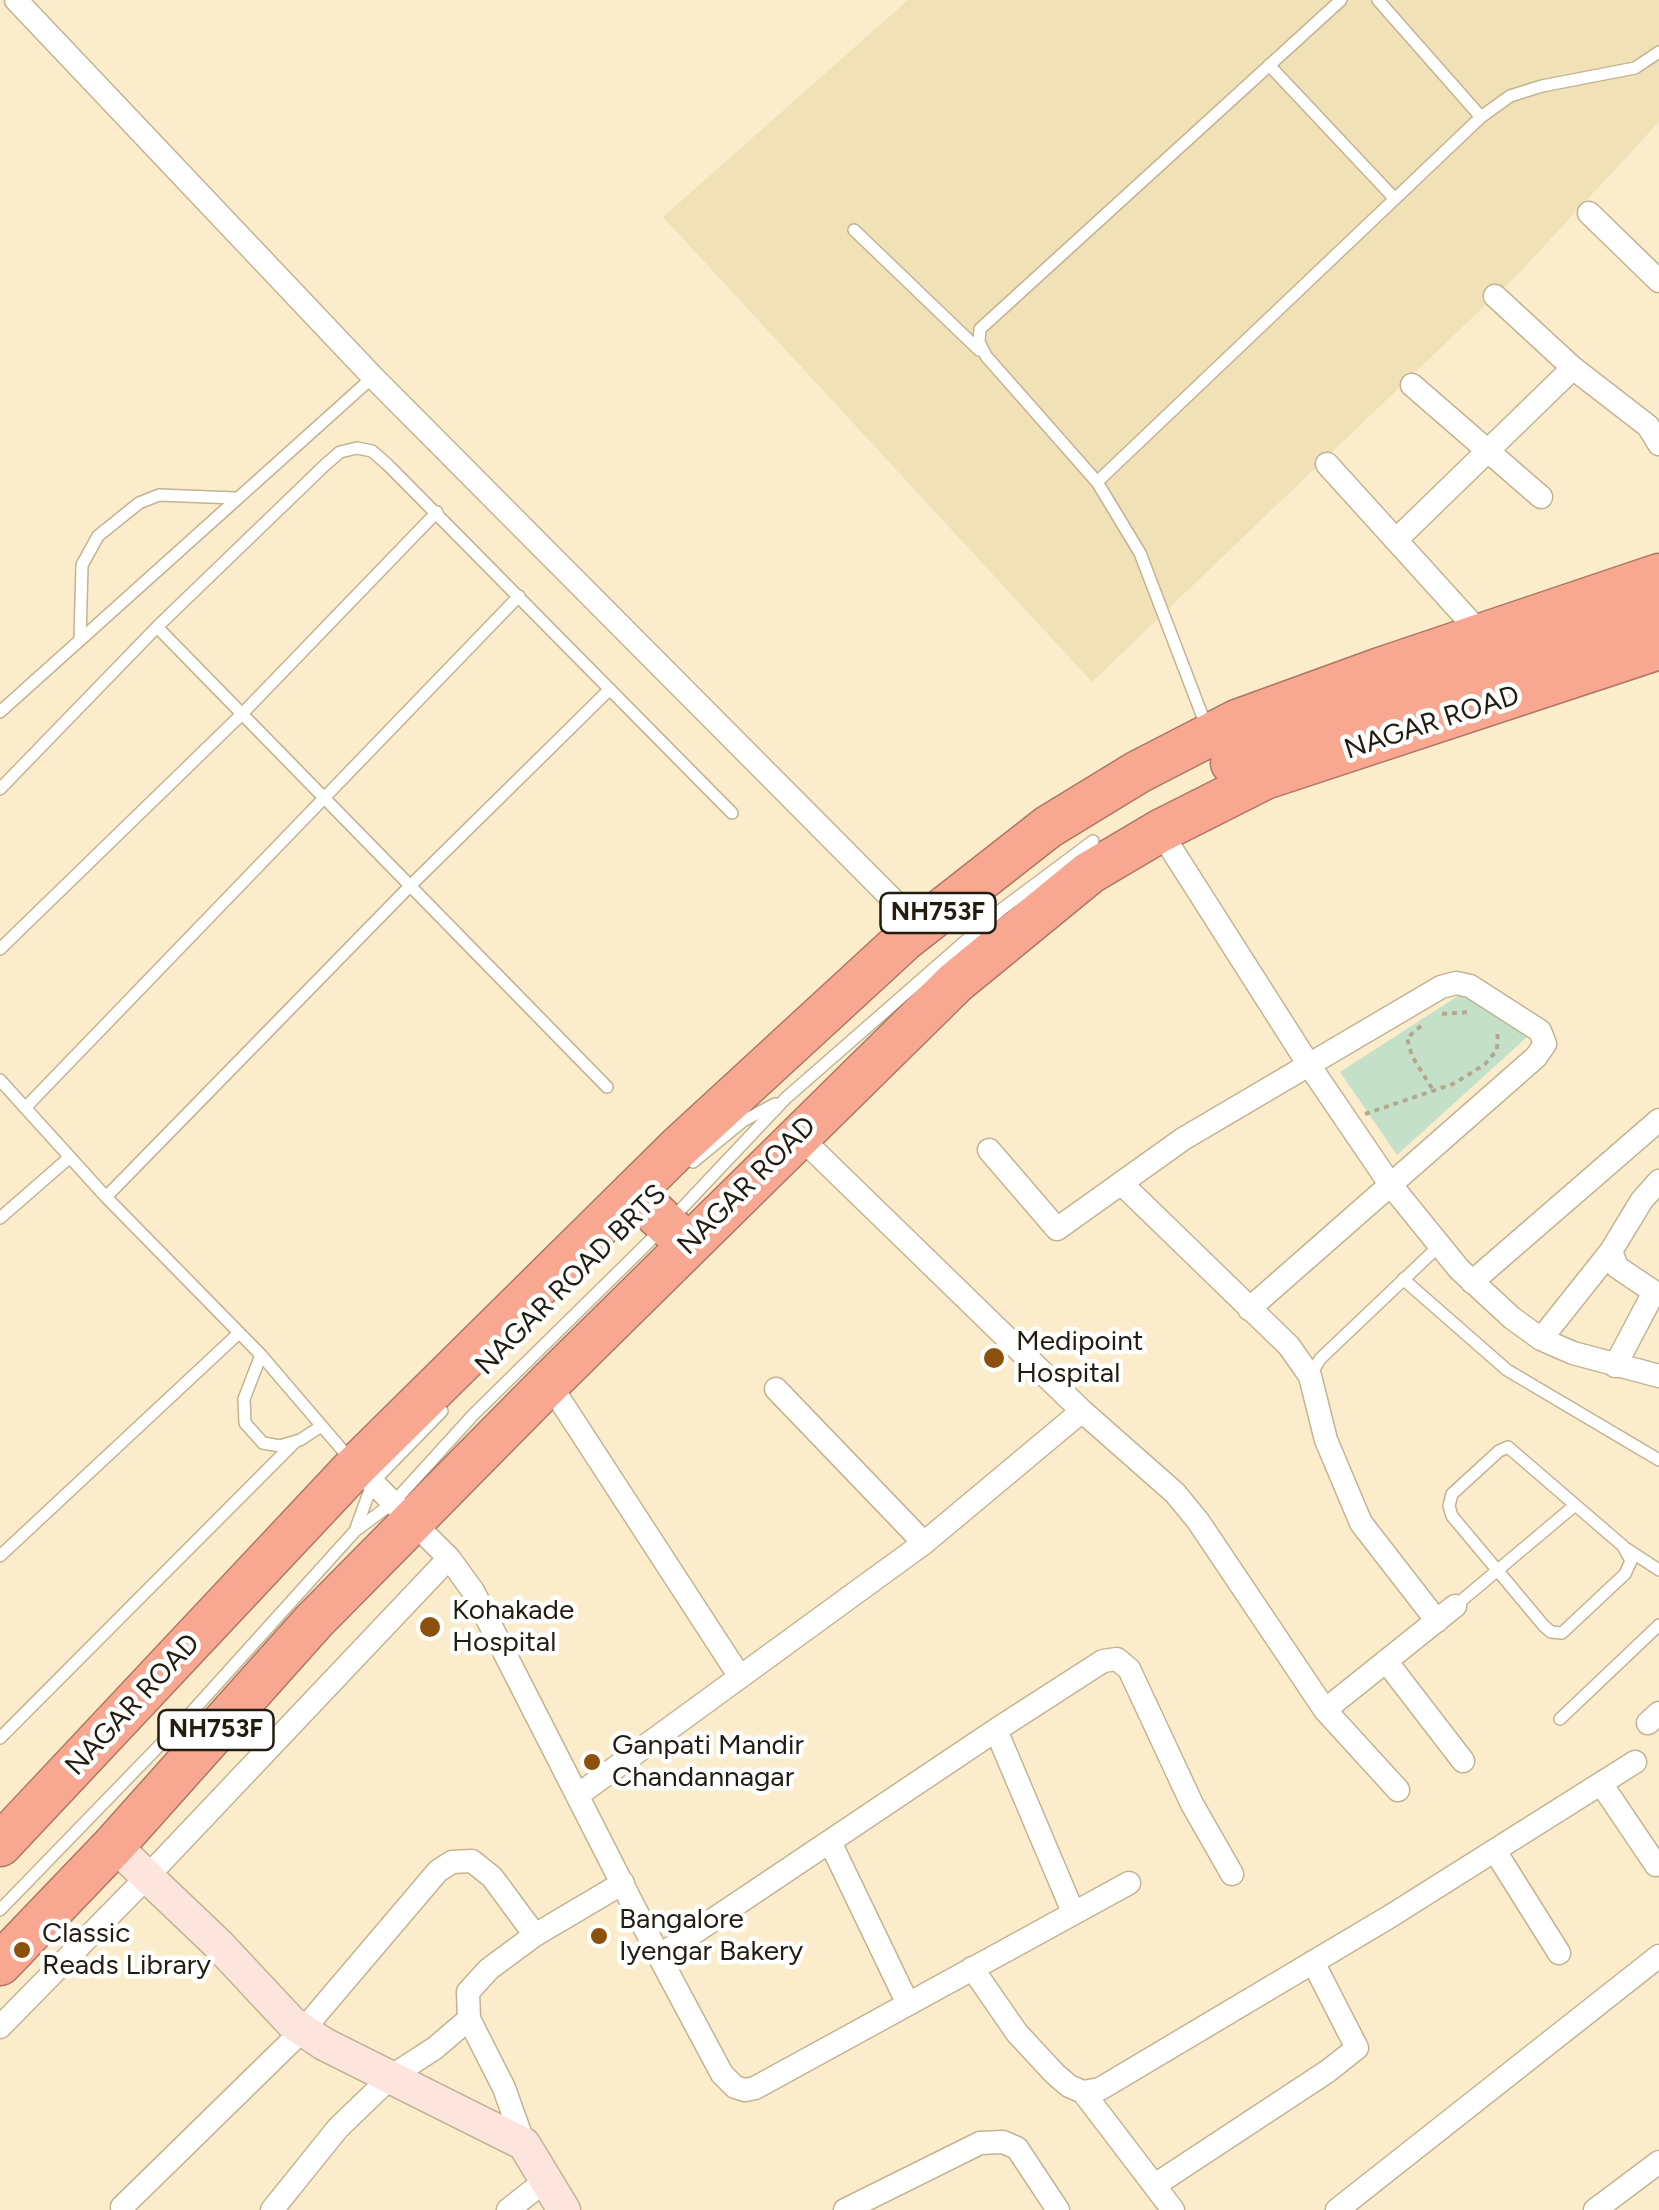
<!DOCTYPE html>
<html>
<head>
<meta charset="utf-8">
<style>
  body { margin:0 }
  canvas { display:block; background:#fbedcb }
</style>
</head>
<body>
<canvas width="1659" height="2210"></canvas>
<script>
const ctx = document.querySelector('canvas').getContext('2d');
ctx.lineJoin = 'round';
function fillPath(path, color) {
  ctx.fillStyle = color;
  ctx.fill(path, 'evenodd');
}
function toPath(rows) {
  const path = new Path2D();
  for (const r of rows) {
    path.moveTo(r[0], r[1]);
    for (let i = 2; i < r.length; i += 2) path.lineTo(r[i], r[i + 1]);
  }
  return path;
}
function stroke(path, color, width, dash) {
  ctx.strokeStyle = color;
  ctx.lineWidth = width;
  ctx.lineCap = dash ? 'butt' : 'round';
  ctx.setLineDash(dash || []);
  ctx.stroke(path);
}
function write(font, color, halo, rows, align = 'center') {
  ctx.font = font + ' Figtree,sans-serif';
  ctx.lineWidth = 9;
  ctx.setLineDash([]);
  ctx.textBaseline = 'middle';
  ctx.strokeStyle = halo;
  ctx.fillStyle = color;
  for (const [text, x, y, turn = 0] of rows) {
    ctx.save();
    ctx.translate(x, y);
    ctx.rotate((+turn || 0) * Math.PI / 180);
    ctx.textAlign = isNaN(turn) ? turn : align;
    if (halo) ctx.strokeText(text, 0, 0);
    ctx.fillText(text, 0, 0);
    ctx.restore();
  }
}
fillPath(toPath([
  [908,0,1659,0,1659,122,1521,271,1092,682,663,217]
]), '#f1e1b7');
fillPath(toPath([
  [1461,994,1527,1037,1397,1155,1340,1072]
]), '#c4e0c9');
const lane = toPath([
  [1269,65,1395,199],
  [1481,117,1510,96,1542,86,1635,68,1659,52],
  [854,230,979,350],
  [1097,482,986,356,979,342,980,329,1341,0],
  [157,627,607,1087],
  [80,639,82,565,98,536,139,503,159,495,235,498],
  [0,712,373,377],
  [1207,728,1140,553,1097,482,1481,117,1378,0],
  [0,789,157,627,325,465,340,452,357,448,372,451,388,465,732,813],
  [0,949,241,715,437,512],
  [0,1080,106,1197,261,1355,350,1459],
  [25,1108,519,596],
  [693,1162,743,1121,775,1104],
  [106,1197,409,887,610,689],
  [0,1218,70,1157],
  [1403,1279,1507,1370,1659,1460],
  [261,1355,244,1399,245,1423,263,1443,280,1446,300,1440,320,1427],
  [1310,1376,1320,1359,1440,1245],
  [1508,1447,1623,1546,1631,1561,1625,1574,1562,1633,1551,1632,1544,1626,1452,1516,1449,1506,1452,1494,1499,1451,1508,1447],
  [355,1531,373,1482,442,1411],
  [1627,1549,1659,1570],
  [0,1556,239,1333],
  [1455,1606,1574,1506],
  [1560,1719,1659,1625],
  [0,1738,295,1442],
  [0,1910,189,1715,355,1531,394,1502,473,1415,667,1224,786,1098,1002,909,1093,841]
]);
const street = toPath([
  [16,0,373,377,920,927],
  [1589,213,1659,281],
  [1495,296,1573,368,1648,426,1659,444],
  [1412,385,1541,497],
  [1327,464,1481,634],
  [1396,540,1573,368],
  [1160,831,1309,1065,1390,1184,1459,1269,1512,1318,1541,1339,1573,1353,1659,1376],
  [798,1135,1082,1411,1175,1493,1198,1521,1325,1710,1398,1790],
  [989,1150,1057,1229,1183,1139,1441,987,1456,983,1470,986,1540,1031,1545,1044,1536,1057,1249,1309],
  [1121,1183,1289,1346,1310,1376,1326,1440,1361,1523,1437,1621],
  [1472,1282,1659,1120],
  [1541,1339,1611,1251],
  [1615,1366,1654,1292,1617,1267,1611,1251,1642,1200,1659,1181],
  [549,1383,740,1677],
  [776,1389,924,1543],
  [356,1466,449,1558,473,1591,659,1956,722,2074,735,2087,745,2090,755,2088,1129,1883],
  [1386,1661,1463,1761],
  [1325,1710,1455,1606],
  [1648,1723,1659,1713],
  [996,1730,1073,1912],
  [1602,1785,1656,1865],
  [578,1795,924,1543,1082,1411],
  [831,1844,907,2002],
  [1495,1851,1559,1953],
  [659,1956,996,1730,1103,1661,1117,1659,1129,1669,1192,1804,1232,1874],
  [972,1968,1017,2033,1055,2074,1069,2086,1083,2092,1100,2089,1389,1917,1635,1762],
  [0,2027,146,1878,449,1558],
  [1083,2092,1173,2210],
  [524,2144,504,2088,469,2019,468,1992,489,1969,535,1935,623,1883],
  [1155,2185,1328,2071,1357,2048,1313,1962],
  [122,2207,303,2030,438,1871,452,1862,472,1861,492,1877,535,1935],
  [272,2210,338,2128,392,2076,435,2048,469,2019],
  [508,2210,546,2180],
  [845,2210,980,2143,1003,2142,1017,2148,1058,2210],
  [1337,2210,1659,1956],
  [1595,2210,1659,2162]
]);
const secondary = toPath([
  [114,1845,218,1944,291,2022,324,2044,524,2144,564,2210]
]);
const highway = toPath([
  [1232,763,1304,731,1659,609],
  [633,1192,688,1245],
  [0,1845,356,1466,679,1147,905,939,1048,827,1138,772,1237,721,1383,668,1659,575],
  [0,1964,114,1845,314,1621,549,1383,956,982,1089,873,1160,831,1265,778,1659,648]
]);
stroke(lane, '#c2b493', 14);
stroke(street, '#c2b493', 25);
stroke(secondary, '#c2b493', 35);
stroke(highway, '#ad7763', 45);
stroke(toPath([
  [1442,1014,1467,1012],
  [1421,1026,1407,1038,1412,1056,1433,1090],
  [1365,1114,1453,1084,1468,1075,1485,1064,1497,1050,1498,1029]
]), '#b3a88d', 4, [5, 5]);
stroke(lane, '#fff', 11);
stroke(street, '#fff', 22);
stroke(secondary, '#fde5de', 32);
stroke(highway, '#f8a790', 42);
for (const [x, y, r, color] of [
  [994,1358,12,"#8c510d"],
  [430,1627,12,"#8c510d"],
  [592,1762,10,"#8c510d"],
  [599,1936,10,"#8c510d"],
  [22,1950,10,"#8c510d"]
]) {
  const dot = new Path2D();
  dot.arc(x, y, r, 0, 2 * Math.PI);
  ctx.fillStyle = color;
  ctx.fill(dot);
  stroke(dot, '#fff', 4);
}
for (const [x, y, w] of [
  [938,913,115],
  [216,1730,115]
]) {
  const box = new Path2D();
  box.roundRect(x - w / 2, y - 20, w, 40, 8);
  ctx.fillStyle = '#fff';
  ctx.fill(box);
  stroke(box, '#221d10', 2.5);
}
write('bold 25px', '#221d10', null, [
  ["NH753F",938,913],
  ["NH753F",216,1730]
]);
write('28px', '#221d10', '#fff', [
  ["NAGAR ROAD",1432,723,-18],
  ["NAGAR ROAD",747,1186,-45],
  ["NAGAR ROAD BRTS",571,1280,-45],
  ["NAGAR ROAD",133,1705,-47]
]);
write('28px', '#221d10', '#fff', [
  ["Medipoint",1016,1342],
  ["Hospital",1016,1374],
  ["Kohakade",452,1611],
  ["Hospital",452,1643],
  ["Ganpati Mandir",612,1746],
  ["Chandannagar",612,1778],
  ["Bangalore",619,1920],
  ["Iyengar Bakery",619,1952],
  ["Classic",42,1934],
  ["Reads Library",42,1966]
], 'left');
</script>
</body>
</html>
